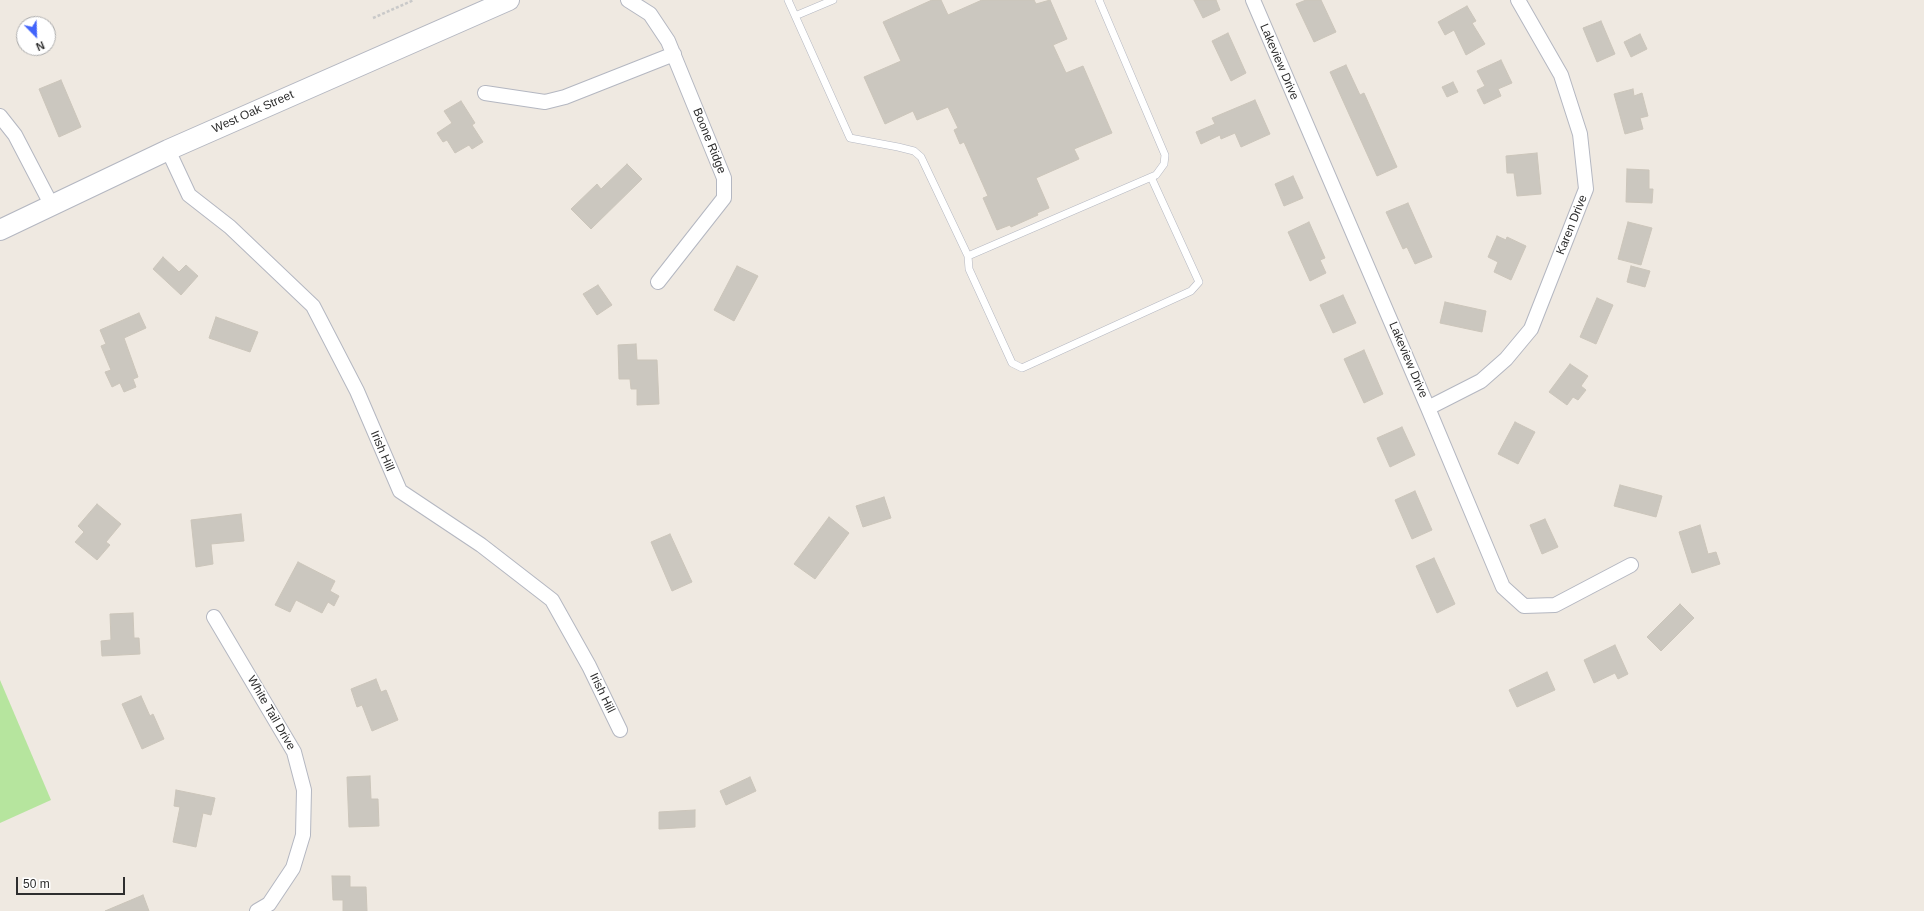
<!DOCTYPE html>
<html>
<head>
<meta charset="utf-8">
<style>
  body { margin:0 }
  #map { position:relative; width:1924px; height:911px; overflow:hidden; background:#efe9e1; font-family:Arial,sans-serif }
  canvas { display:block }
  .north { position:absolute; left:16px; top:16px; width:40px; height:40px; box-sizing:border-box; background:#fff; border:1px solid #ababab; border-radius:50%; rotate:157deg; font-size:11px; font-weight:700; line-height:16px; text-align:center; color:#2e2e2e }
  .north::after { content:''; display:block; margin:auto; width:14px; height:18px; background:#4264fb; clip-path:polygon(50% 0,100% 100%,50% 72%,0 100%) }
  .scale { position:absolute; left:16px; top:877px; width:109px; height:18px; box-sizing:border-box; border:2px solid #2e2e2e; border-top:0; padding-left:5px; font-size:12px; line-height:14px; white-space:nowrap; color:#2e2e2e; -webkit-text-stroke:3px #fff; paint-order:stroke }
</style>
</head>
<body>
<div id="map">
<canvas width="1924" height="911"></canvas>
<div class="north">N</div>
<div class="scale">50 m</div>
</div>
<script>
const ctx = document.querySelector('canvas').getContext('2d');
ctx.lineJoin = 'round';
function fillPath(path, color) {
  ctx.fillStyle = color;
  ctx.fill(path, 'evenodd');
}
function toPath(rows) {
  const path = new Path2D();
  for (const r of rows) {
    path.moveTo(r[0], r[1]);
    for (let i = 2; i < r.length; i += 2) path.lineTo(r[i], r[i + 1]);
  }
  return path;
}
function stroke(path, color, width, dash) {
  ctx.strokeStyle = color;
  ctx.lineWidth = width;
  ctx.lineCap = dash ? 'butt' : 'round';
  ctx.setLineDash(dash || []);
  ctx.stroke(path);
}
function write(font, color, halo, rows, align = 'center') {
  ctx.font = font + ' Arial,sans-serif';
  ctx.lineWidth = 3;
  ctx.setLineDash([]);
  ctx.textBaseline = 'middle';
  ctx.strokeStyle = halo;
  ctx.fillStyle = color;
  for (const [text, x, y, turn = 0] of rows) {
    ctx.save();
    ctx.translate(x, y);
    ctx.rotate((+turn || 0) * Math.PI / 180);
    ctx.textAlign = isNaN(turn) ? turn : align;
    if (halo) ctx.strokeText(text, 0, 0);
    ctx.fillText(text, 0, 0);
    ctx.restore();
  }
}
fillPath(toPath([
  [0,680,51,800,0,823]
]), '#b6e59e');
const building = toPath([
  [932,0,941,0,948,15,982,0,1034,0,1036,4,1050,0,1067,39,1053,45,1066,73,1083,66,1112,133,1074,149,1079,159,1036,178,1049,208,1037,213,1038,215,1011,227,1010,225,997,230,983,198,988,196,964,142,960,144,954,130,958,128,948,107,917,120,913,111,885,124,864,77,901,61,883,22,932,0],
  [1194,0,1216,0,1220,10,1203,18,1194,0],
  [1306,0,1321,0,1336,32,1314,42,1296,4,1306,0],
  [1467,6,1476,21,1472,23,1485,44,1466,55,1454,30,1445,35,1438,22,1467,6],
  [1601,21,1615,54,1597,62,1583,28,1601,21],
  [1228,33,1246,73,1231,81,1212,41,1228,33],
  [1640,34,1647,49,1631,57,1624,42,1640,34],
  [1501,60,1512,83,1498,89,1501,96,1484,104,1477,90,1485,86,1477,71,1501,60],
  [1346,65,1360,95,1364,93,1397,167,1377,176,1330,72,1346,65],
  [61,80,81,127,59,137,39,89,61,80],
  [1453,82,1458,92,1447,97,1442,87,1453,82],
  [1633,89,1634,96,1642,93,1648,116,1640,118,1643,129,1625,134,1614,94,1633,89],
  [1255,100,1270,134,1241,147,1235,133,1221,139,1220,135,1201,144,1196,132,1215,124,1212,118,1255,100],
  [461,101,475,123,472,125,483,142,472,149,469,145,455,153,447,140,443,142,437,133,452,123,444,111,461,101],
  [1537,153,1541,194,1517,196,1514,173,1507,173,1506,156,1537,153],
  [627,164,642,179,591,229,571,209,597,184,601,189,627,164],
  [1627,169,1649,170,1649,189,1653,189,1652,203,1626,202,1627,169],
  [1293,176,1303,198,1284,206,1275,184,1293,176],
  [1408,203,1432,257,1415,264,1407,247,1403,249,1386,212,1408,203],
  [1309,222,1325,258,1320,260,1326,273,1310,281,1288,232,1309,222],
  [1628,222,1652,228,1641,265,1618,259,1628,222],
  [1497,236,1506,240,1507,237,1526,246,1511,280,1494,272,1498,262,1488,257,1497,236],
  [163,257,179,272,186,265,198,276,181,295,153,269,163,257],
  [737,266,758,276,734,321,714,310,737,266],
  [1631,266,1650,271,1645,287,1627,282,1631,266],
  [598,285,612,305,597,315,583,294,598,285],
  [1343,295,1356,323,1333,333,1320,305,1343,295],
  [1597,298,1613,305,1596,344,1580,337,1597,298],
  [1445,302,1486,311,1482,332,1440,323,1445,302],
  [139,313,146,328,124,338,138,377,133,379,136,387,124,392,120,383,112,387,105,372,111,370,101,346,106,344,100,330,139,313],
  [216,317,258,332,250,352,209,338,216,317],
  [636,344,637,360,657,360,659,404,637,405,637,389,631,389,630,379,619,379,618,345,636,344],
  [1364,350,1383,394,1364,403,1344,359,1364,350],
  [1570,364,1588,376,1581,386,1586,390,1578,400,1573,397,1567,405,1549,392,1570,364],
  [1515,422,1535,432,1518,464,1498,454,1515,422],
  [1402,427,1415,455,1390,467,1377,438,1402,427],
  [1620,485,1662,496,1656,517,1614,506,1620,485],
  [1415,491,1432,530,1412,539,1395,500,1415,491],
  [884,497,891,518,863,527,856,506,884,497],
  [97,504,121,524,106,542,110,545,97,560,75,542,84,532,78,526,97,504],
  [241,514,244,541,211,544,213,564,196,567,191,520,241,514],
  [829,517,849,533,815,579,794,564,829,517],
  [1545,519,1558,547,1542,554,1530,525,1545,519],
  [1700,525,1708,554,1716,552,1720,564,1692,573,1679,532,1700,525],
  [670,534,692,582,672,591,651,542,670,534],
  [1434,558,1455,604,1437,613,1416,566,1434,558],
  [298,562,335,581,330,591,339,596,334,606,328,602,322,613,296,600,290,612,275,605,298,562],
  [1680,604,1694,618,1661,651,1647,637,1680,604],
  [133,613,134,638,139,638,140,654,102,656,101,641,111,640,110,614,133,613],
  [1615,645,1628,674,1618,679,1615,673,1594,683,1584,660,1615,645],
  [1547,672,1555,690,1517,707,1509,690,1547,672],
  [376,679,381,692,386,690,398,720,372,731,362,705,357,707,351,689,376,679],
  [141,696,150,716,153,714,164,739,142,749,122,704,141,696],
  [370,776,371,799,378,799,379,826,349,827,347,777,370,776],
  [750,777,756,791,726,805,720,791,750,777],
  [176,790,215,798,211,815,203,813,196,847,173,842,180,807,174,806,176,790],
  [695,810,695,827,659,829,659,812,695,810],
  [332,876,350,876,350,887,366,887,367,911,343,911,343,900,333,900,332,876],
  [143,895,149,911,105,911,143,895]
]);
fillPath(building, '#cbc7bf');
stroke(building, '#cbc5ba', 1);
const service = toPath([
  [788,0,850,138,898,147,914,151,921,157,968,256,1156,175,1164,164,1165,155,1099,0],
  [795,16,833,0],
  [968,256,969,269,1012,363,1022,368,1191,291,1199,282,1151,177]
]);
const minor = toPath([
  [628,0,650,14,668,41,724,178,724,198,658,282],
  [1253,0,1428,408,1503,587,1524,606,1555,605,1631,565],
  [485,93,545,102,565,97,674,54],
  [0,116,15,135,52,206],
  [168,150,189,195,230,227,313,306,357,391,400,491,481,545,552,600,589,666,620,730],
  [1428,408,1481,381,1506,359,1531,329,1586,189,1580,134,1561,75,1518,0],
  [214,617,294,752,304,790,303,835,293,868,269,904,257,911]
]);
const secondary = toPath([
  [0,230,168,150,509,0]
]);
stroke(service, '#b4b7c1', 8);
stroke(minor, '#b4b7c1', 16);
stroke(secondary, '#b4b7c1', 22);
stroke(toPath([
  [373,18,414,0]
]), '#c9c9c9', 2.5, [3, 2]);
stroke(service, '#fff', 7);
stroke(minor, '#fff', 14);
stroke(secondary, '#fff', 20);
write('12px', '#2e2e2e', '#fff', [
  ["Lakeview Drive",1279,62,67],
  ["West Oak Street",253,112,-24],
  ["Boone Ridge",709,141,68],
  ["Karen Drive",1572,225,-68],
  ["Lakeview Drive",1408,360,67],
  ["Irish Hill",382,451,67],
  ["Irish Hill",602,693,64],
  ["White Tail Drive",271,713,60]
]);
</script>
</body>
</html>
